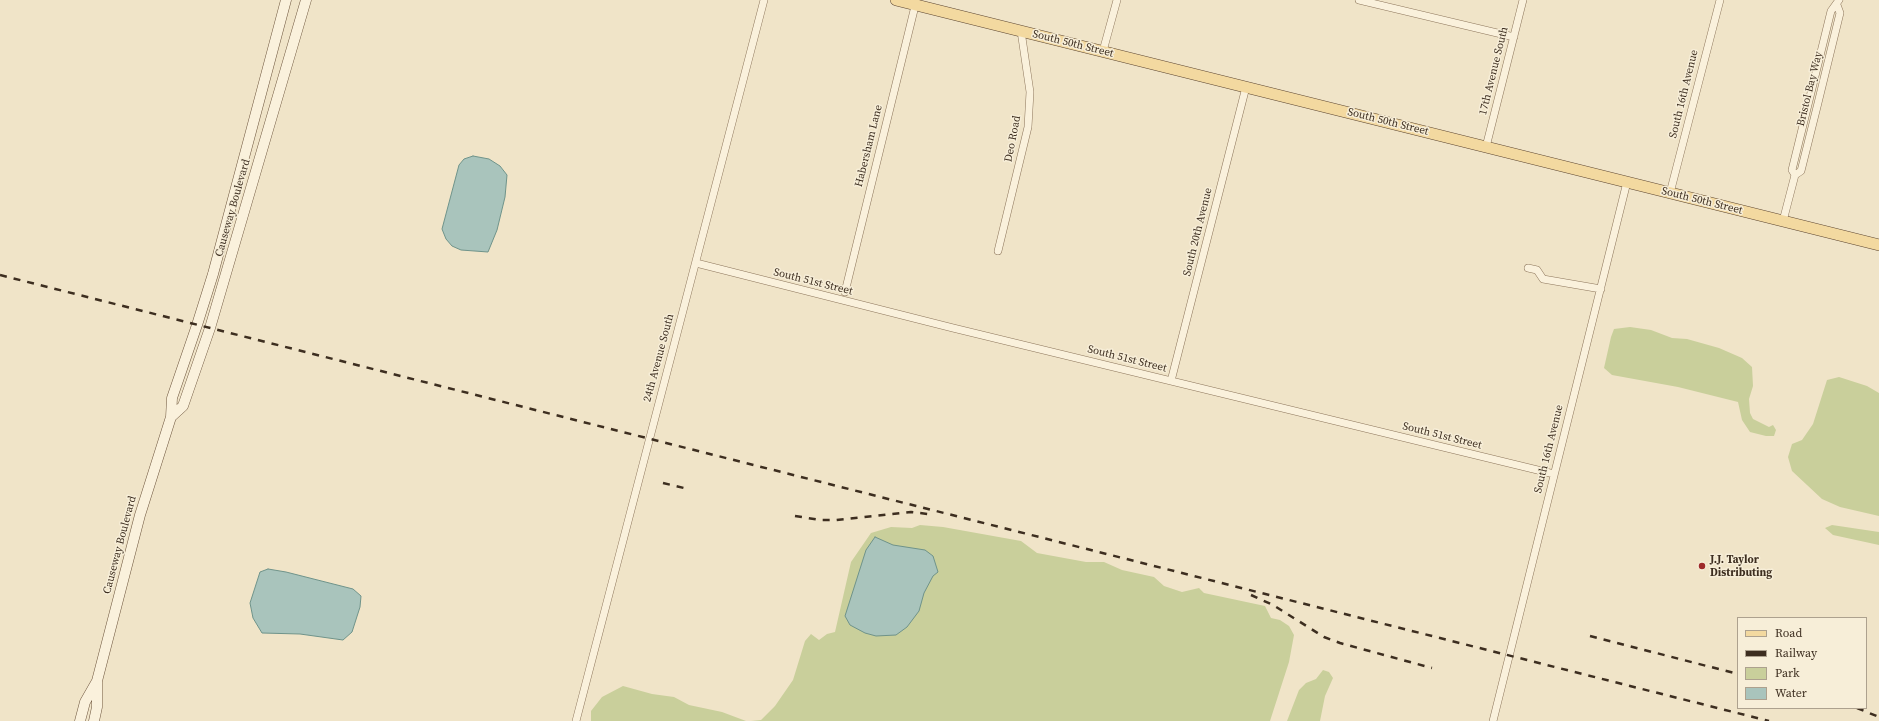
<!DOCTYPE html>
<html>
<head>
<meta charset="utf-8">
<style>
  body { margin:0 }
  #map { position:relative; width:1879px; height:721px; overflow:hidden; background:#f0e4c8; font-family:"Source Serif 4",serif }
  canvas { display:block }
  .legend { position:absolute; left:1737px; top:617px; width:130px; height:92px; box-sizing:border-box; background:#f7eed8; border:1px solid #ada18e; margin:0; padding:5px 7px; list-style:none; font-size:12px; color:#3d2e20 }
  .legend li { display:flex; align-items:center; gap:8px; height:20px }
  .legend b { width:20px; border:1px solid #ada18e }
</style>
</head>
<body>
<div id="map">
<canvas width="1879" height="721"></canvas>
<ul class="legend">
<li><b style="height:5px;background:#f3d9a0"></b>Road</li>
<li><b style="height:5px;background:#3d2e20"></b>Railway</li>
<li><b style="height:11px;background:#c9cf9b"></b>Park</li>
<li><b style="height:11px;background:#a9c4bc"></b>Water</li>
</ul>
</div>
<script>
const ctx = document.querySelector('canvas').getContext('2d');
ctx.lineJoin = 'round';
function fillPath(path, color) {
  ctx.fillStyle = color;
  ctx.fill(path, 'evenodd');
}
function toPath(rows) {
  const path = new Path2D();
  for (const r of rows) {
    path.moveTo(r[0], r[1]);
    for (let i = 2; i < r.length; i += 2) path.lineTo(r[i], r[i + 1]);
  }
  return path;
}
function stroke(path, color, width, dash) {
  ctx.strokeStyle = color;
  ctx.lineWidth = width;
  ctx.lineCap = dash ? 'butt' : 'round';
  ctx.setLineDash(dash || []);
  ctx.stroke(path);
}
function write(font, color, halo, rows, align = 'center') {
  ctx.font = font + ' "Source Serif 4",serif';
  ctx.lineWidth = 3;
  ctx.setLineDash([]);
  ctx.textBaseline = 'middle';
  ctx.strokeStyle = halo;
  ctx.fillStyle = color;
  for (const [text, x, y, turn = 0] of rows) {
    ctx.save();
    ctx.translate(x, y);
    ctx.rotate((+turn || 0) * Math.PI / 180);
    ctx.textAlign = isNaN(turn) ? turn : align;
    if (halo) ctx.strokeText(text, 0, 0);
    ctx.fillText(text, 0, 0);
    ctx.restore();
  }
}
fillPath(toPath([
  [1630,327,1651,330,1672,338,1687,339,1719,348,1742,358,1752,367,1753,386,1749,399,1750,413,1753,419,1769,427,1773,425,1776,430,1774,436,1766,436,1750,432,1742,420,1738,402,1678,387,1612,375,1604,368,1611,337,1614,329],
  [1839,377,1867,386,1879,393,1879,516,1840,507,1822,499,1792,471,1788,457,1792,444,1802,440,1813,424,1827,380],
  [920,525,943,527,1021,541,1037,553,1086,562,1104,562,1122,570,1154,577,1164,586,1182,592,1199,588,1204,593,1265,606,1271,618,1280,620,1289,626,1294,635,1289,662,1270,721,751,721,761,720,775,706,793,680,805,641,811,634,819,640,827,634,835,632,851,562,871,533,891,527,912,528],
  [1832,525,1879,532,1879,545,1833,535,1825,528],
  [1323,670,1329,672,1333,678,1325,696,1320,721,1287,721,1299,690,1306,683,1316,679],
  [623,686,652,694,674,697,689,705,722,712,746,721,591,721,591,711,602,697]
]), '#c9cf9b');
const water = toPath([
  [473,156,489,159,500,166,507,175,505,197,497,230,488,252,461,250,452,246,446,239,442,229,459,165,464,159,473,156],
  [875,537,893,545,925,550,933,556,938,572,933,576,924,593,919,611,907,627,896,635,876,636,865,633,850,625,845,616,866,550,875,537],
  [268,569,286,572,353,589,361,596,360,607,352,632,343,640,300,634,262,633,253,618,250,603,260,572,268,569]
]);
fillPath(water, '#a9c4bc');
stroke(water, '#6f938a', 1);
const street = toPath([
  [1359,0,1514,37],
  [1103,51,1117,0],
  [1486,147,1523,0],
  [1795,175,1792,170,1831,11,1839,0],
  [1670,193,1720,0],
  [1783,221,1795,175,1801,171,1818,103,1840,13,1837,5],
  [998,251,1028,127,1030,92,1021,31],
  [696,263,953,328,1554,474],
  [1528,268,1537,270,1543,279,1601,289],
  [845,292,916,2],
  [1171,381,1246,87],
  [576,721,764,0],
  [1493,721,1627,182]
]);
const secondary = toPath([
  [171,417,183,406,210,328,306,0],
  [80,721,85,702,97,681,140,515,171,417,172,398,197,325,213,274,286,0],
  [94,721,97,707,97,681]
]);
const primary = toPath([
  [896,0,1879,245]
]);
stroke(street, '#8d765c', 8);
stroke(secondary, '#6f573f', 11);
stroke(primary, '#5b4430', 12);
stroke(street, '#faf1dc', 7);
stroke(secondary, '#faf1dc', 10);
stroke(primary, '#f3d9a0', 11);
stroke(toPath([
  [0,275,1769,721],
  [663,483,684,488],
  [795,516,820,520,836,520,911,512,928,514],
  [1251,595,1273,605,1324,637,1340,643,1432,668],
  [1590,636,1738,674],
  [1857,708,1879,717]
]), '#3d2e20', 2.5, [7, 7]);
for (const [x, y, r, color] of [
  [1702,566,4,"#9e2a2b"]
]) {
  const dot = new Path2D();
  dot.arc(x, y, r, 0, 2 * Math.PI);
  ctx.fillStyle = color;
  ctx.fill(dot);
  stroke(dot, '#f7eed8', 1.5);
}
write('11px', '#3d2e20', '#f7eed8', [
  ["South 50th Street",1073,44,14],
  ["17th Avenue South",1494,71,-76],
  ["Bristol Bay Way",1810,89,-76],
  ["South 16th Avenue",1684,94,-76],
  ["South 50th Street",1388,122,14],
  ["Deo Road",1013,139,-79],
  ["Habersham Lane",869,146,-76],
  ["South 50th Street",1702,201,14],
  ["Causeway Boulevard",233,208,-74],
  ["South 20th Avenue",1198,232,-76],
  ["South 51st Street",813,282,14],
  ["24th Avenue South",659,358,-75],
  ["South 51st Street",1127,359,14],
  ["South 51st Street",1442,436,14],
  ["South 16th Avenue",1549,449,-76],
  ["Causeway Boulevard",120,545,-75]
]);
write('bold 11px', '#3d2e20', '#f7eed8', [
  ["J.J. Taylor",1710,560],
  ["Distributing",1710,573]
], 'left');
</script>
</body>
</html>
